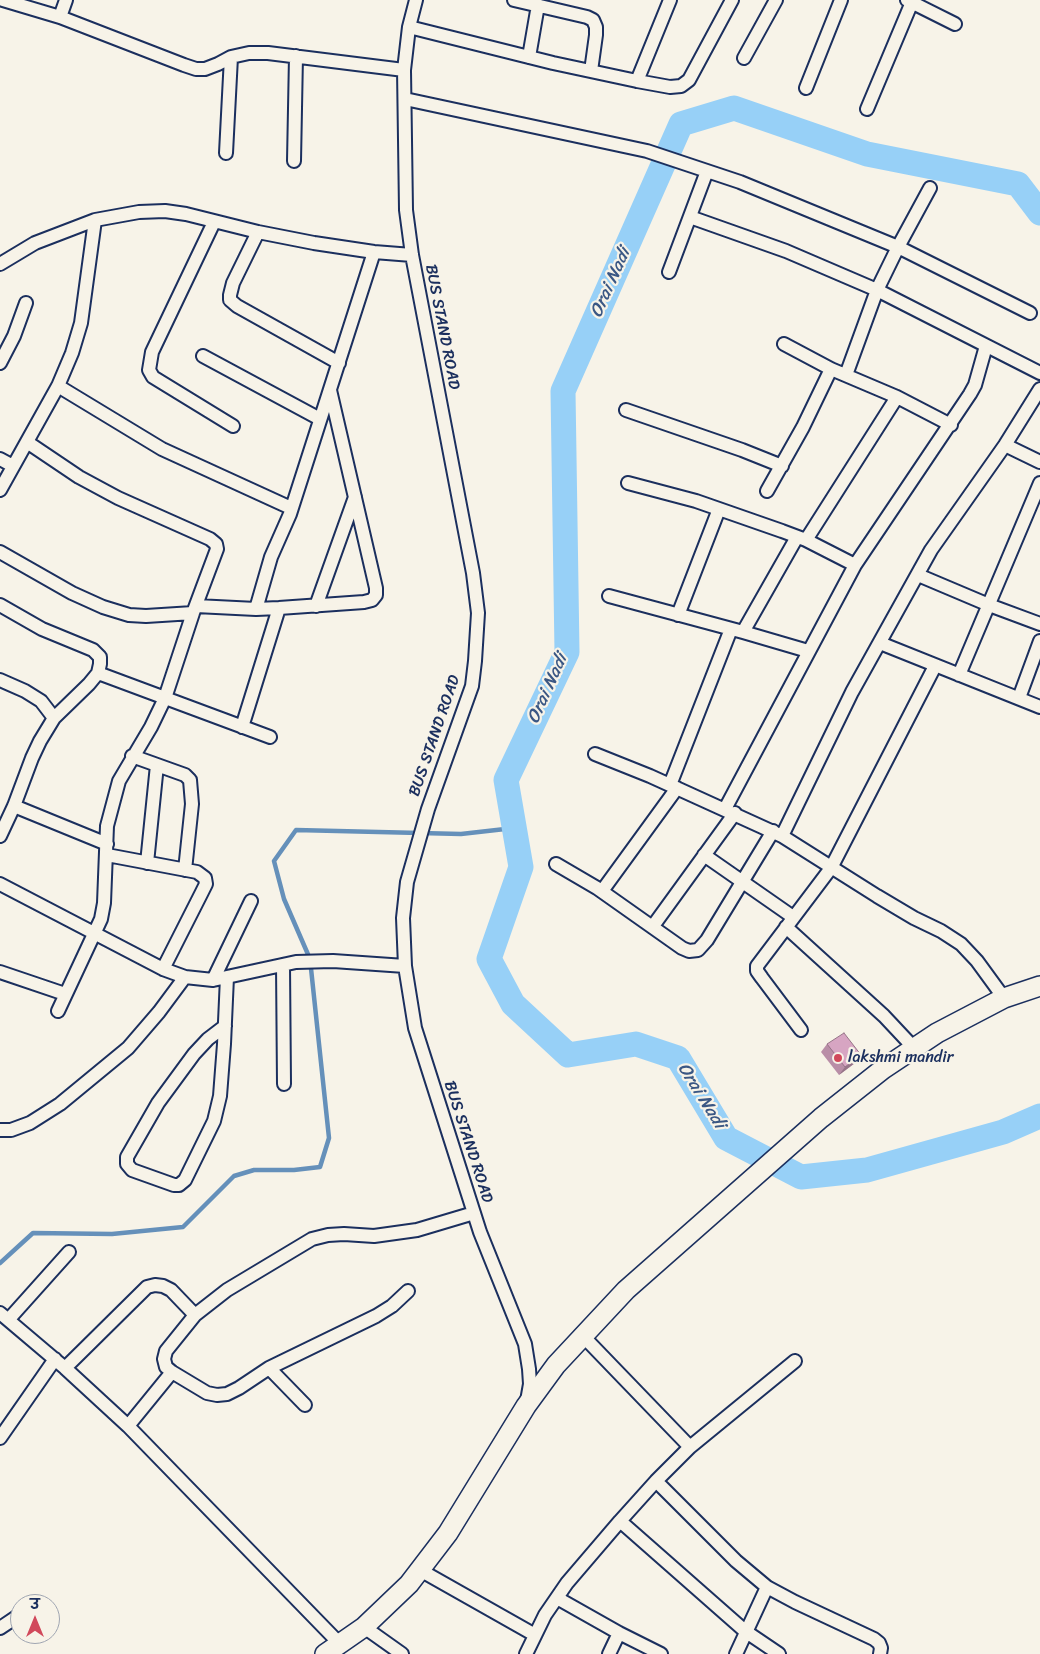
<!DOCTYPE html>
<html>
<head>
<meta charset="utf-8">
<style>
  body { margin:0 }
  #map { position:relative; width:1040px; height:1654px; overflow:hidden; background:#f7f3e8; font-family:Sriracha,"Playpen Sans Deva",sans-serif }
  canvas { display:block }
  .north { position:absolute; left:10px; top:1594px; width:50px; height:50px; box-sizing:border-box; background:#f7f3e8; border:1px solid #9fa5b1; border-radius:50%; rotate:0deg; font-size:14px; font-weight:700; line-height:20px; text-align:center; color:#1b2f5e }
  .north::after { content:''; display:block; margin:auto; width:18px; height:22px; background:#d1495b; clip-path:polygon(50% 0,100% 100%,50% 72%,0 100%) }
</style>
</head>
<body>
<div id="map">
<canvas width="1040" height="1654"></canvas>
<div class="north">उ</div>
</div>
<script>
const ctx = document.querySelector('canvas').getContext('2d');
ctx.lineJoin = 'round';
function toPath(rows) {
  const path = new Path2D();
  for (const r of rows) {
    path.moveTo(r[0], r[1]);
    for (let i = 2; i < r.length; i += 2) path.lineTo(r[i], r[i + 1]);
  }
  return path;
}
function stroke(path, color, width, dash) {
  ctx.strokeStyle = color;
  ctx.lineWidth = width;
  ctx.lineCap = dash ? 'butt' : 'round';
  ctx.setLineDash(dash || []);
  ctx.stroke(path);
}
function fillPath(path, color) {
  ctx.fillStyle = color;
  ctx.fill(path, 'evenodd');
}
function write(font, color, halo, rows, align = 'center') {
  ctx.font = font + ' Sriracha,sans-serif';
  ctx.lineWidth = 4.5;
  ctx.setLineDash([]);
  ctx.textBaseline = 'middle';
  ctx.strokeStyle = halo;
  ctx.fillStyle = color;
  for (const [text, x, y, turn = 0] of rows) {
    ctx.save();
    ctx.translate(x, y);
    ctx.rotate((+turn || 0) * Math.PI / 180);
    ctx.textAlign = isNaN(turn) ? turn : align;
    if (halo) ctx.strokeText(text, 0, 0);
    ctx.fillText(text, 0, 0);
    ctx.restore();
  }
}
stroke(toPath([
  [0,1263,33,1233,112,1234,183,1227,234,1176,254,1170,294,1170,320,1167,329,1138,310,959,284,899,274,861,296,830,461,834,514,828]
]), '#6590ba', 4.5);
stroke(toPath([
  [1040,213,1018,184,867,154,734,108,681,124,563,391,567,652,506,780,521,867,489,959,513,1004,568,1055,636,1044,678,1058,726,1138,801,1177,867,1170,1003,1132,1040,1116]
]), '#97d0f7', 25);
const street = toPath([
  [3,0,60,17,184,65,196,69,205,69,218,64,231,57,249,53,268,53,404,70],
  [416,0,409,27,404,70,406,210,412,255,473,573,478,613,475,661,472,686,428,809,407,882,403,918,405,966,415,1028,480,1232,525,1344,529,1369,530,1384,527,1401],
  [514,0,587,17,593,20,596,27,596,35,591,71],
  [907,0,955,24],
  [60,17,66,0],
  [409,27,553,63,637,81,670,87,681,86,689,80,732,0],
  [529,57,538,5],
  [744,58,776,0],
  [637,81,670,0],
  [806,88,841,0],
  [405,99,647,151,740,182,898,247,1030,313],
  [867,109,912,2],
  [226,153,231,57],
  [294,161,296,56],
  [690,217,786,251,877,290,1040,373],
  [214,222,152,352,149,370,153,377,233,426],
  [258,232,233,283,230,295,230,300,237,306,339,363],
  [0,264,35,243,95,220,139,212,165,211,186,214,258,232,314,243,374,252,412,255],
  [669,272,707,171],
  [784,344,831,369,897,397,951,425],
  [203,356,320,419],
  [0,363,14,336,26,303],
  [846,375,877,290,898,247,930,188],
  [58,386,162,449,291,508],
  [626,410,742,450,782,466],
  [27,442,79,477,118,498,210,539,216,544,217,549,193,613,165,698,151,727,119,781,107,826,104,903,101,919,58,1011],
  [1005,445,1040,462],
  [0,459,13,466],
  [628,483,696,501,782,531,806,540,855,565],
  [0,490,58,386,72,353,81,323,95,220],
  [767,491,803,427,831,369],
  [806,540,897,397],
  [0,552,72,593,103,607,129,615,146,616,193,613],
  [918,575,989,605,1040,624],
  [609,596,743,632,808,651],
  [0,605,42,629,93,650,100,657,100,664,98,673,89,684,54,718,40,741,32,758,14,806,0,836],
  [196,606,256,609,279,608,364,602,372,600,376,595,376,588,330,390],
  [316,606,355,497],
  [256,609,271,557,290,514,374,252],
  [678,615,719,509],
  [743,632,797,537],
  [880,643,1040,707],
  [98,673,270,737],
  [959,675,1040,483],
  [0,680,25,691,41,701,54,718],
  [1019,698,1040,641],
  [242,727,279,608],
  [595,754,650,776,782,836,877,896,914,918,941,931,961,944,977,961,1004,998],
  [132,756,185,775,190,780,192,804,185,870],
  [670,785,731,629],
  [14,806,107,844],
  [725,809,855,565,970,394,975,385,986,346],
  [782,836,852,692,931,550,1005,445,1040,389],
  [107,855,197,872,205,878,206,884,201,894,163,969],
  [704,855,793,917],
  [147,863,157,765],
  [556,864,597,888,682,948,689,951,698,950,707,940,773,831],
  [0,884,163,969,185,977,213,980,296,962,333,961,405,966],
  [602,891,677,788],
  [653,926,735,813],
  [786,927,884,1016,914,1048],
  [283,965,284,1084],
  [0,972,65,994],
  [213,980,251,901],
  [225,1026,208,1039,194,1054,158,1103,127,1157,127,1164,132,1170,174,1185,179,1185,185,1180,214,1121,220,1096,224,1044,227,977],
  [801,1030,762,978,757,971,757,966,831,868,935,666],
  [0,1130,11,1130,30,1123,60,1104,128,1048,159,1012,185,977],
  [408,1291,392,1306,376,1316,269,1368,239,1388,227,1394,217,1395,207,1393,172,1372,166,1367,164,1359,166,1351,195,1315,227,1290,312,1239,328,1235,344,1234,374,1236,417,1230,474,1213],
  [0,1313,65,1368,128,1426,340,1644],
  [9,1319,69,1252],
  [583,1336,690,1447],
  [65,1368,147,1287,155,1285,163,1286,171,1290,195,1315],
  [269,1368,305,1405],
  [128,1426,172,1372],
  [0,1438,55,1359],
  [656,1481,736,1561,767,1587,795,1602,874,1639,879,1643,881,1648,880,1654],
  [620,1521,745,1631,779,1654],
  [420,1570,535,1635],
  [557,1598,619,1633,661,1654],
  [364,1627,402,1654],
  [0,1628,18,1616],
  [526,1654,545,1615,567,1583,620,1521,656,1481,690,1447,795,1361],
  [609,1654,619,1633],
  [736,1654,767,1587]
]);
const secondary = toPath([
  [325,1654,364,1627,409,1584,448,1533,526,1406,556,1365,626,1290,821,1118,883,1069,937,1033,1004,998,1040,986]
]);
stroke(street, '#1b2f5e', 16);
stroke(secondary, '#1b2f5e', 22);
stroke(street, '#f7f3e8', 12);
stroke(secondary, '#f7f3e8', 19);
fillPath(toPath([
  [827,1044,861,1055,855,1063,839,1075,821,1052]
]), '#b98ea7');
fillPath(toPath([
  [861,1055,855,1063,839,1075,845,1067]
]), '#967488');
const building = toPath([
  [844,1033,861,1055,845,1067,827,1044,844,1033]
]);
fillPath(building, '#d7a5c2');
stroke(building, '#967488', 1);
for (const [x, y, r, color] of [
  [838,1058,5,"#d1495b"]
]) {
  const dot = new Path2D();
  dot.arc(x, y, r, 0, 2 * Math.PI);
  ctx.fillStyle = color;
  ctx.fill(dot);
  stroke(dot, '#f7f3e8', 2);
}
write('16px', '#1b2f5e', '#f7f3e8', [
  ["BUS STAND ROAD",442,327,79],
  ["BUS STAND ROAD",435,736,-71],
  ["BUS STAND ROAD",468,1142,72]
]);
write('16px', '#1b2f5e', '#f7f3e8', [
  ["lakshmi mandir",848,1058]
], 'left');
write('italic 18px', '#3a5784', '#f7f3e8', [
  ["Orai Nadi",611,283,-66],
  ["Orai Nadi",548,689,-66],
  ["Orai Nadi",701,1096,58]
]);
</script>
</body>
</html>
